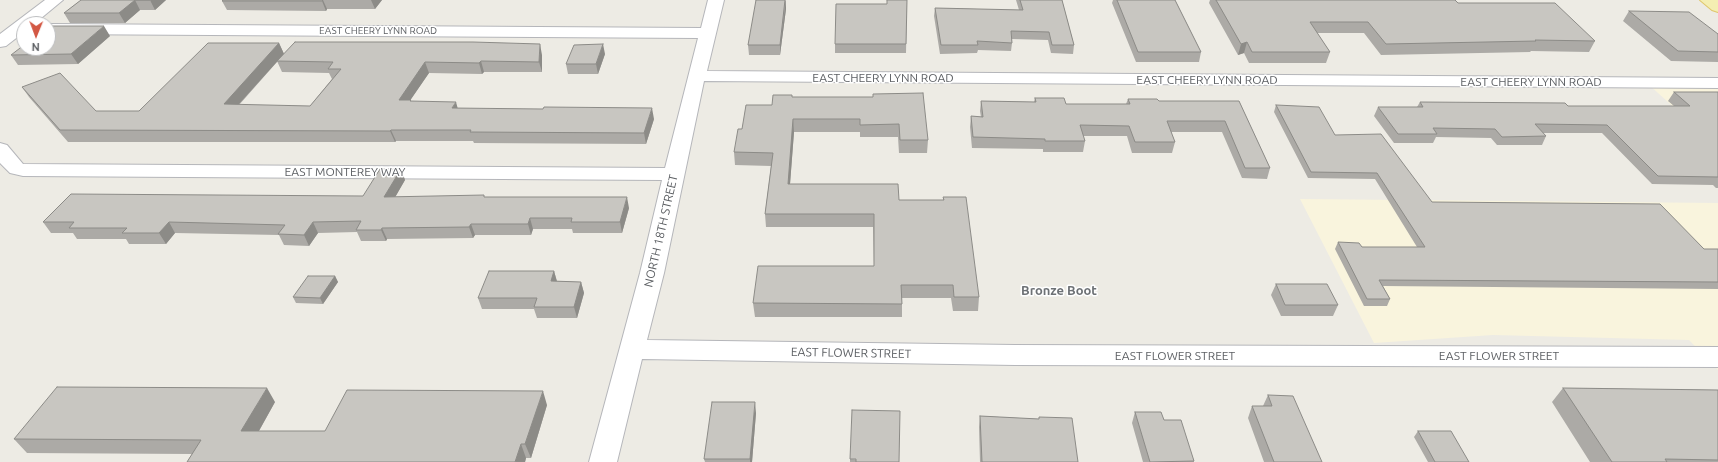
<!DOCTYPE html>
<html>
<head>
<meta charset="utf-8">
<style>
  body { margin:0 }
  #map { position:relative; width:1718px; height:462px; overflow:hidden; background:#edebe4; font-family:Ubuntu,sans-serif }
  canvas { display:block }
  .north { position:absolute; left:16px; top:16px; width:40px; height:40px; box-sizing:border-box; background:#fff; border:1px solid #bebfc1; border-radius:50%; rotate:181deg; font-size:11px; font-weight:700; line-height:16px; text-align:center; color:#5c5f63 }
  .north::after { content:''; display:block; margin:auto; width:14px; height:18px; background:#d35844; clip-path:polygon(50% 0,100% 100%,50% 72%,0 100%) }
</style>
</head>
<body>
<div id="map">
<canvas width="1718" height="462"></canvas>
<div class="north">N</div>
</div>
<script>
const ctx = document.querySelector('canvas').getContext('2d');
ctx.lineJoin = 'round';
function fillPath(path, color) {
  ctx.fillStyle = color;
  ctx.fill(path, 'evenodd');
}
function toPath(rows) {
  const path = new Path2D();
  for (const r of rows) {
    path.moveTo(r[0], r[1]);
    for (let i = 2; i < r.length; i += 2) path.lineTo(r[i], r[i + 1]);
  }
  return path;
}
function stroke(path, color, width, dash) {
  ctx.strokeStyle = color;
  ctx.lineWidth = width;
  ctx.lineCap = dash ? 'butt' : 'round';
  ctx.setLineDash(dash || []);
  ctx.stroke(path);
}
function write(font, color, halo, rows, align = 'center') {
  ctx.font = font + ' Ubuntu,sans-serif';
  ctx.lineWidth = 3;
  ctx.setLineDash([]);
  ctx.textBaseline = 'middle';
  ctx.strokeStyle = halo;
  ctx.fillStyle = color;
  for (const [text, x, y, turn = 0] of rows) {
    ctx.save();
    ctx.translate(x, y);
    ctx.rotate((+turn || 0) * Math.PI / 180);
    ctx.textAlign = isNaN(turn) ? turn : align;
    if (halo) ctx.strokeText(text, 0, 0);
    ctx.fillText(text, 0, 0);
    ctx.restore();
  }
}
fillPath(toPath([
  [1648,84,1718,85,1718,147],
  [1300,199,1718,203,1718,370,1689,340,1493,335,1374,343]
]), '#f9f4dd');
const minor = toPath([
  [45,0,63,0,34,24,24,24,24,32,6,46,0,47,0,34,45,0],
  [708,0,724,0,707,71,1718,78,1718,88,704,81,664,273,647,340,1015,345,1718,347,1718,367,1015,365,642,359,617,462,589,462,640,273,662,180,23,176,10,173,0,163,0,143,7,145,23,164,665,168,698,38,48,34,48,24,701,28,708,0]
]);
const major = toPath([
  [1700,0,1718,0,1718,12,1712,10,1700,0]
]);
stroke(minor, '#b5b6ba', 2);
stroke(major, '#dfc66b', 2);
fillPath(minor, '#fff');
fillPath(major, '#f4eeb2');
fillPath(toPath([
  [81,0,166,0,155,10,140,10,125,23,70,23,64,13],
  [223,0,382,0,375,9,327,9,326,11,227,10,222,1],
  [786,0,786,9,780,55,749,55,748,45],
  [907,0,906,53,835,53,835,44,887,4],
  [1016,0,1062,0,1074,45,1073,54,1051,53,1048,40,1012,39,1012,43,1011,51,978,50,977,53,940,54,934,16,935,8,1019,10],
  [1113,0,1175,0,1201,52,1199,62,1136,62,1112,3],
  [1210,0,1455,0,1458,3,1595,41,1589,52,1531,51,1530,52,1381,55,1364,33,1317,33,1330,52,1326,63,1249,63,1244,53,1238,55,1209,3],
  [1629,11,1718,34,1718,62,1671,61,1623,21],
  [110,36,78,64,18,65,11,55],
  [279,43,284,54,239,105,310,106,332,79,329,73,282,72,277,61,542,55,542,72,484,72,482,74,429,73,410,100,411,101,458,108,654,119,646,144,474,143,473,141,396,141,395,142,68,142,29,97,22,87,96,111,139,111],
  [605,54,598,74,568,74,566,64],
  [1674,92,1718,92,1718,188,1716,188,1713,185,1652,184,1602,133,1543,133,1546,136,1542,145,1497,145,1491,138,1436,137,1433,143,1394,143,1374,116,1378,107,1417,107,1420,102,1568,106,1674,106,1668,101],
  [793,97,873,97,928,140,927,153,899,153,898,137,860,137,860,132,794,132,790,184,899,200,943,200,943,197,979,297,978,311,953,311,951,298,902,298,902,317,755,317,753,303,874,266,873,227,766,227,765,214,771,166,735,165,734,152,742,129,772,105],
  [1035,98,1066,104,1126,104,1128,99,1159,101,1239,101,1270,168,1267,179,1242,178,1222,132,1171,132,1175,142,1172,153,1132,153,1127,136,1083,136,1085,141,1083,152,1043,152,1043,149,972,148,970,127,971,116,981,117,980,111,981,101,1034,102],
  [1276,105,1335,135,1432,202,1704,249,1718,249,1718,289,1383,286,1390,299,1387,306,1364,306,1335,249,1338,242,1362,247,1417,247,1375,179,1308,178,1274,112],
  [401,169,405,180,395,197,485,197,629,208,622,233,573,233,572,229,533,229,531,235,475,235,473,238,387,239,386,241,361,241,357,232,318,233,309,246,284,245,279,235,175,233,166,244,129,244,126,239,77,239,73,233,51,233,43,222,363,196],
  [554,271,557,281,581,282,584,293,577,318,537,318,534,309,482,309,478,298],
  [335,276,338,282,323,304,296,303,293,297],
  [1276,284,1338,305,1333,316,1281,316,1271,295],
  [1563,388,1718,390,1718,462,1590,462,1552,402],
  [1268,395,1322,462,1264,462,1248,418,1252,406,1263,406],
  [275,402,259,431,325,431,547,405,531,458,526,458,525,462,187,462,192,454,27,453,14,439],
  [1135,412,1164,420,1194,461,1194,462,1143,462,1132,423],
  [756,413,752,462,705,462,704,459],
  [980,416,1039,419,1039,417,1078,462,980,462,979,427],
  [1418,431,1469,462,1428,462,1414,437],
  [850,459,899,462,850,462]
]), '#acaaa6');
fillPath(toPath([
  [135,0,140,10,125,23,119,13],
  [150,0,166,0,155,10],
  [323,0,327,9,326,11,322,1],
  [371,0,382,0,375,9],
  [786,0,786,9,780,55,780,45],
  [104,26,110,36,78,64,71,54],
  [1247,42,1244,53,1238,55,1241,44],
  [279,43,284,54,229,115,224,104],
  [540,44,542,55,542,72,539,62],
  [603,44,605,54,598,74,596,64],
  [481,61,484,72,482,74,479,63],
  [425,62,429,73,403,111,399,100],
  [456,102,459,113,452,108],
  [652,108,654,119,646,144,644,133],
  [793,119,794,132,789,197,788,184],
  [391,130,396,141,395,142,390,131],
  [401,169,405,180,389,208,384,197],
  [627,197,629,208,622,233,620,222],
  [530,218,533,229,531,235,528,224],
  [169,222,175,233,166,244,159,233],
  [313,222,318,233,309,246,304,235],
  [471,224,475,235,473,238,469,227],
  [382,228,387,239,386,241,381,230],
  [554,271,557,282,551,281],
  [335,276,338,282,323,304,320,298],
  [581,282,584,293,577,318,574,307],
  [267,388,275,402,251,445,241,431],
  [543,391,547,405,531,458,525,444],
  [755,402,756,413,752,462,750,462,750,459],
  [521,444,526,458,525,462,515,462]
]), '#8c8b87');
const building = toPath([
  [81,0,150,0,135,0,119,13,64,13,81,0],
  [223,0,323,0,322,1,222,1,223,0],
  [756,0,785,0,780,45,748,45,756,0],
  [887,0,907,0,906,44,835,44,836,4,887,4,887,0],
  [1020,0,1062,0,1074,45,1052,45,1049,32,1011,31,1012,43,977,41,978,45,941,45,935,8,1023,10,1020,0],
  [1117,0,1175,0,1201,52,1138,52,1117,0],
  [1216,0,1455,0,1458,3,1555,3,1595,41,1535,40,1536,41,1386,44,1368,22,1310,22,1330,52,1252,52,1247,42,1241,44,1216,0],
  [1629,11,1689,12,1718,34,1718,52,1678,51,1629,11],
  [48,26,104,26,71,54,11,55,24,45,24,48,48,48,48,26],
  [295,42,473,42,540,44,539,62,481,61,479,63,425,62,399,100,411,100,410,101,456,102,452,108,543,109,544,107,652,108,644,133,470,132,471,130,391,130,390,131,60,130,22,87,60,73,96,111,139,111,208,43,279,43,224,104,310,106,341,69,328,69,333,62,277,61,295,42],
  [603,44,596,64,566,64,574,45,603,44],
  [1674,92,1718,92,1718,177,1658,176,1607,125,1535,124,1546,136,1502,137,1495,129,1433,128,1437,134,1398,134,1378,107,1423,107,1420,102,1565,103,1568,106,1690,106,1674,92],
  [923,93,928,140,900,140,899,124,860,125,860,119,793,119,788,184,898,184,899,200,944,200,943,197,966,197,979,297,954,297,953,285,901,285,902,304,753,303,758,266,874,266,874,214,765,214,773,153,734,152,738,129,742,129,746,105,772,105,773,95,792,95,792,97,873,97,873,94,923,93],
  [1035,98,1064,98,1066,104,1130,104,1128,99,1157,99,1159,101,1239,101,1270,168,1245,168,1225,121,1167,121,1175,142,1135,142,1129,126,1080,125,1085,141,1045,141,1045,139,973,137,971,116,983,117,981,101,1036,102,1035,98],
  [1276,105,1319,107,1335,135,1381,134,1432,202,1660,204,1704,249,1718,249,1718,282,1379,280,1390,299,1367,299,1338,242,1359,243,1362,247,1425,247,1377,173,1311,172,1276,105],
  [380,169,401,169,384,197,484,195,484,197,627,197,620,222,571,222,572,218,530,218,528,224,471,224,469,227,382,228,381,230,356,230,361,221,313,222,304,235,278,234,285,225,169,222,159,233,122,233,127,228,69,228,74,222,43,222,71,194,363,196,380,169],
  [489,271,554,271,551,281,581,282,574,307,534,307,537,298,478,298,489,271],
  [308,276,335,276,320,298,293,297,308,276],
  [1276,284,1327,284,1338,305,1285,305,1276,284],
  [57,387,267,388,241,431,325,431,347,390,543,391,525,444,521,444,515,462,187,462,201,440,14,439,57,387],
  [1563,388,1718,390,1718,460,1665,459,1667,462,1612,462,1563,388],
  [1268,395,1293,396,1322,462,1274,462,1252,406,1272,406,1268,395],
  [712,402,755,402,750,459,704,459,712,402],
  [852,410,900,411,899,462,856,462,856,459,850,459,852,410],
  [1135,412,1161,412,1164,420,1181,420,1194,461,1150,462,1135,412],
  [980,416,1039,419,1039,417,1072,418,1078,462,982,462,980,416],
  [1418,431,1451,431,1469,462,1435,462,1418,431]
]);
fillPath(building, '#c8c6c1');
stroke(building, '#8c8b87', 1);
write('10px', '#5c5f63', '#fff', [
  ["EAST CHEERY LYNN ROAD",378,31]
]);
write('12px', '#5c5f63', '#fff', [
  ["EAST CHEERY LYNN ROAD",883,78],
  ["EAST CHEERY LYNN ROAD",1207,80],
  ["EAST CHEERY LYNN ROAD",1531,82],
  ["EAST MONTEREY WAY",345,172],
  ["NORTH 18TH STREET",661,231,-77],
  ["EAST FLOWER STREET",851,353,1],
  ["EAST FLOWER STREET",1175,356],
  ["EAST FLOWER STREET",1499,356]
]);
write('bold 13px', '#6d7175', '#fff', [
  ["Bronze Boot",1059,291]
]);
</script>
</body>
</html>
